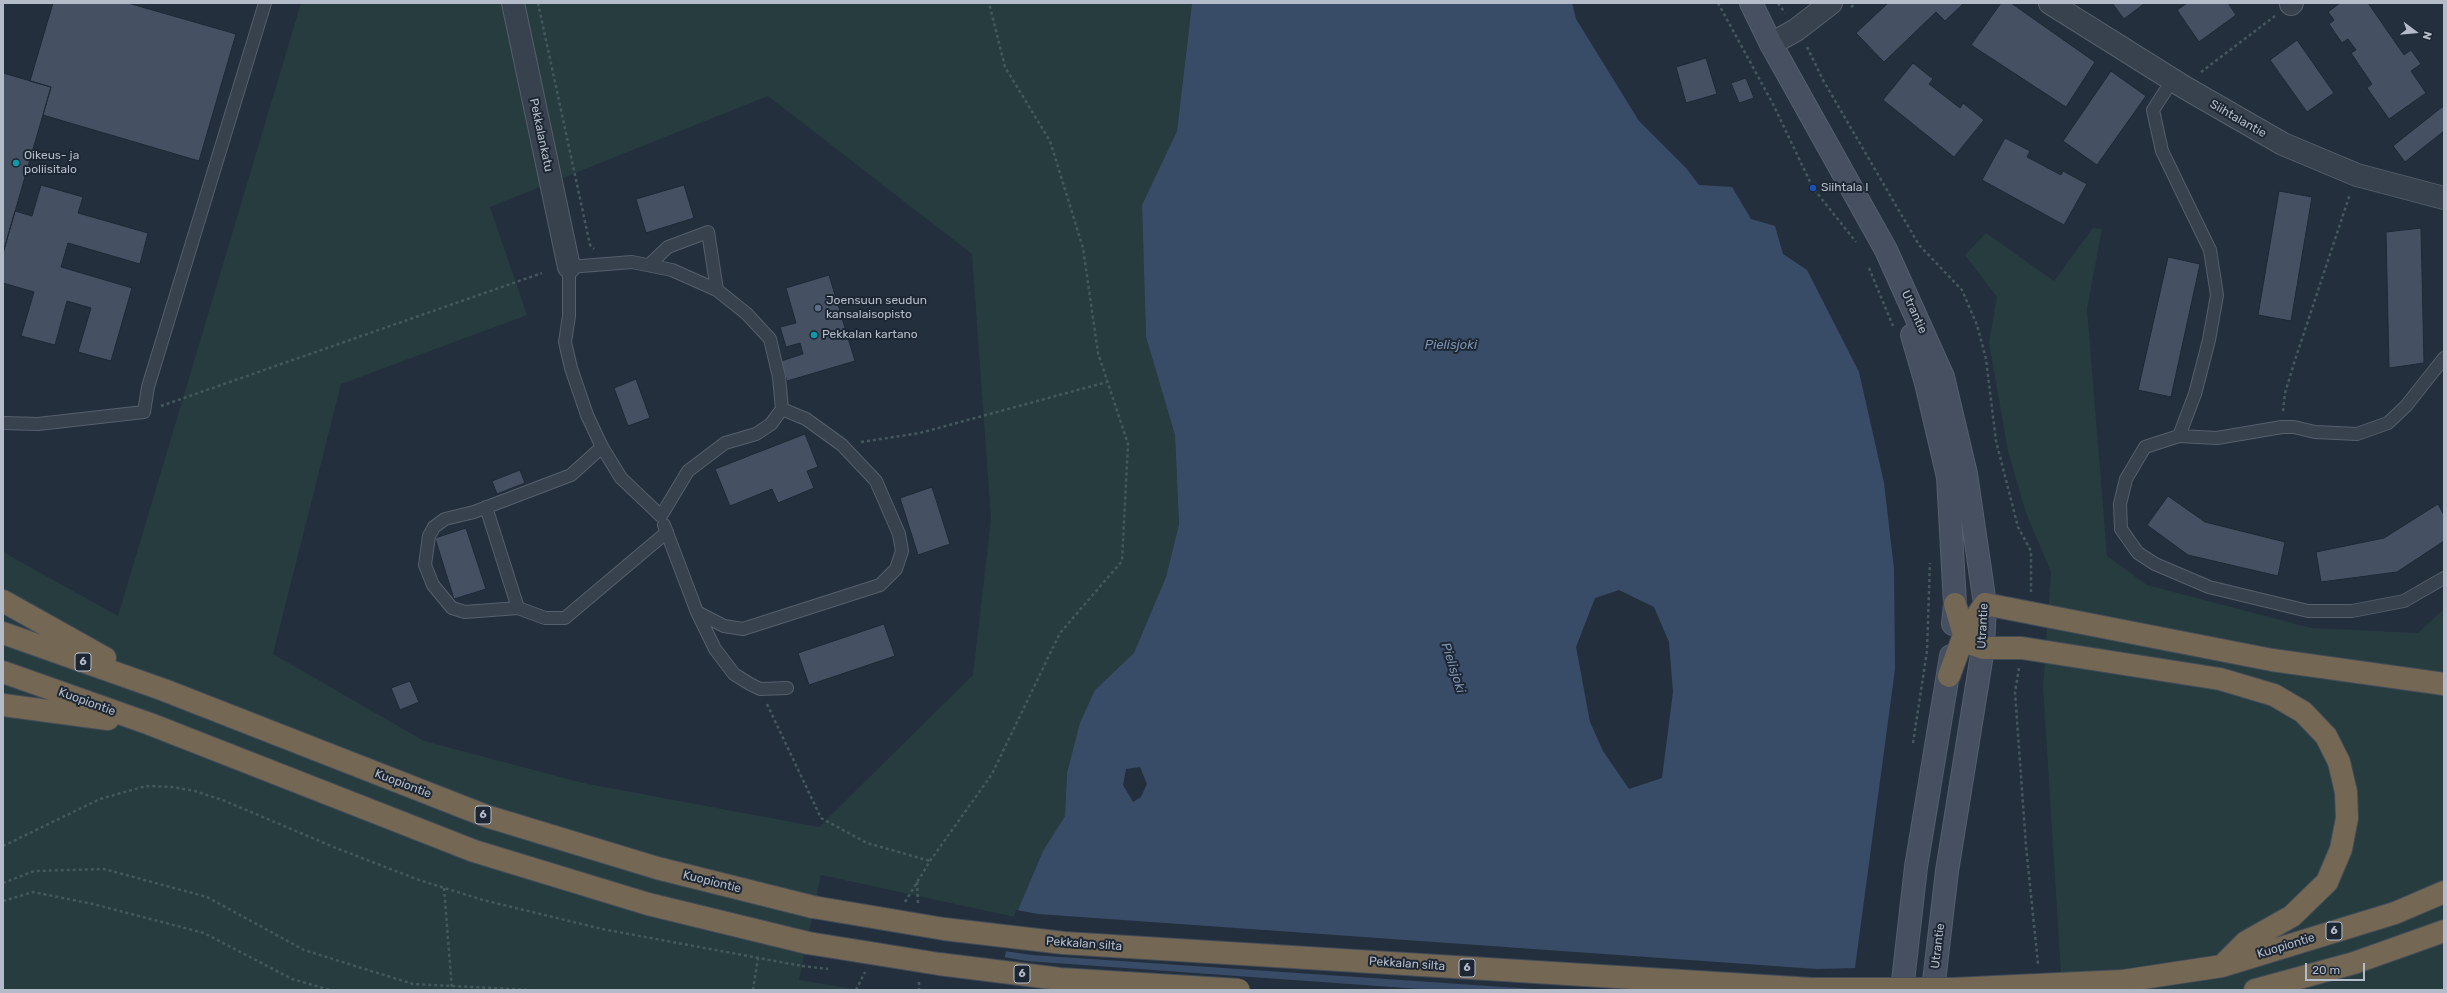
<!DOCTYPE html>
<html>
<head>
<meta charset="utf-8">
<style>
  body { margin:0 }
  #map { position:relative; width:2447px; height:993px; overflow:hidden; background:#242f3e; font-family:Rubik,sans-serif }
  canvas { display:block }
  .frame { position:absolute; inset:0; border:4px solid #b4bcc9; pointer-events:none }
  .north { position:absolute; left:2395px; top:12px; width:40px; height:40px; -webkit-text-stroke:3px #1d2633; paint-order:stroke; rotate:106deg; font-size:11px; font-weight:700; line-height:16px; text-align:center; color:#b4bcc9 }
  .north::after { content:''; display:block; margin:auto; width:14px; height:18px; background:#b4bcc9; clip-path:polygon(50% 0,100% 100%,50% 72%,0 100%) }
  .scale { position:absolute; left:2305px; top:963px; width:60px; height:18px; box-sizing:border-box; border:2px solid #b4bcc9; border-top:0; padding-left:5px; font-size:12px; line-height:14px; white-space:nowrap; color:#b4bcc9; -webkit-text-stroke:3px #1d2633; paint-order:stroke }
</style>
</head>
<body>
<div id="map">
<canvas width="2447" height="993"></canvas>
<div class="frame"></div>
<div class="north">N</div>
<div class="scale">20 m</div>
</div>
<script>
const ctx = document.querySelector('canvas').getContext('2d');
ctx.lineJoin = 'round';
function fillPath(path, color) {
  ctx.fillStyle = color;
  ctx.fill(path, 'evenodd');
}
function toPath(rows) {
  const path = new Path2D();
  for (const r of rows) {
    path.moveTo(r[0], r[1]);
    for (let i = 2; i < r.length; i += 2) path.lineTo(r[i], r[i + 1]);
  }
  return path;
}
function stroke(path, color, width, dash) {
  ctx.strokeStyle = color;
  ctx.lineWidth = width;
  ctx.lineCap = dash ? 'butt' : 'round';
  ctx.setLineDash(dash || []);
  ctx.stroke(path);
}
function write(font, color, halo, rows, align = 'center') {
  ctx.font = font + ' Rubik,sans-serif';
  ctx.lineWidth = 4;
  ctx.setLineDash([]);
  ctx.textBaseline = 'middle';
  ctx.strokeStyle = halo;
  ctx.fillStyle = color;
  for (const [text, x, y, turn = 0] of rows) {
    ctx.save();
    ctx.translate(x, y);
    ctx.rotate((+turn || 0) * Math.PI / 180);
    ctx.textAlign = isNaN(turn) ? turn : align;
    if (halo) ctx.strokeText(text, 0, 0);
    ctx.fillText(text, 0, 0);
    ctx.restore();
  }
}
fillPath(toPath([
  [301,3,1192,3,1177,131,1142,205,1146,337,1175,435,1179,524,1166,577,1134,653,1095,690,1067,773,1065,816,1043,851,1015,917,821,875,799,980,861,990,3,990,3,552,118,616],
  [768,96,972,254,991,519,973,675,819,827,583,783,424,741,273,654,341,384,527,315,490,207],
  [2093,228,2102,229,2087,309,2107,556,2147,585,2311,628,2418,633,2444,609,2444,990,2062,990,2043,686,2051,572,2026,513,2008,451,1989,342,1997,297,1965,255,1986,233,2054,281]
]), '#263c3f');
fillPath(toPath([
  [1192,3,1572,3,1576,19,1639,121,1686,168,1699,185,1732,187,1751,219,1775,226,1783,254,1807,270,1859,372,1884,483,1894,569,1895,669,1852,990,998,990,1000,975,1015,917,1043,851,1065,816,1067,773,1080,723,1095,690,1134,653,1166,577,1179,524,1175,435,1146,337,1142,205,1177,131],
  [1619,590,1654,607,1669,642,1673,692,1662,778,1629,789,1603,751,1590,722,1576,647,1595,598],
  [1140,767,1147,784,1141,797,1133,802,1123,785,1126,769]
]), '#394c67');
fillPath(toPath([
  [1016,910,1038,914,1817,969,1857,968,1854,990,1548,990,1032,955,1004,951],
  [1003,957,1027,961,1434,990,996,990]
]), '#242f3e');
const building = toPath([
  [53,3,128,3,236,34,199,161,43,115,51,87,30,81,53,3],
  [1888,3,1964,3,1945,21,1936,12,1884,62,1856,33,1888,3],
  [2001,3,2011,3,2095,62,2066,107,1971,45,2001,3],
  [2112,3,2145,3,2124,19,2112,3],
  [2187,3,2228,3,2236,15,2199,42,2177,10,2187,3],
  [2340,3,2368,3,2404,55,2411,50,2421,64,2411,71,2426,93,2389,119,2367,88,2372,84,2351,53,2356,50,2348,39,2342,43,2329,24,2334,20,2328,12,2340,3],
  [2297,40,2334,93,2307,112,2270,60,2297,40],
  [1706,58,1717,94,1686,103,1676,67,1706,58],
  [1913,63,1933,79,1929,84,1960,108,1963,103,1984,120,1954,157,1883,100,1913,63],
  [2111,71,2146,96,2097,165,2063,141,2111,71],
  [3,73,51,87,3,253,3,73],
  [1746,78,1754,98,1739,103,1731,83,1746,78],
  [2442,107,2444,109,2444,131,2405,162,2393,146,2442,107],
  [2005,138,2030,151,2027,157,2061,175,2063,171,2087,184,2064,225,1982,180,2005,138],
  [41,185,83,197,78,213,148,233,140,264,68,243,61,267,132,288,111,361,78,352,91,308,67,301,55,345,21,336,34,292,3,283,3,253,15,211,32,216,41,185],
  [684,185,694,218,646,233,636,199,684,185],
  [2279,191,2312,197,2291,321,2258,315,2279,191],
  [2421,228,2424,363,2389,368,2386,232,2421,228],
  [2168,257,2200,264,2171,397,2138,390,2168,257],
  [829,275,855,361,787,381,781,361,803,354,800,343,786,347,780,327,796,323,786,288,829,275],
  [636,379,650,418,628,426,614,388,636,379],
  [805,434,818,467,807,471,814,488,778,503,772,489,730,506,715,469,805,434],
  [520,470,525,483,497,494,492,481,520,470],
  [932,487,950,544,918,555,900,498,932,487],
  [2168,496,2205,522,2285,542,2278,576,2188,555,2147,525,2168,496],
  [2438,504,2444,515,2444,541,2397,572,2321,582,2316,552,2384,538,2438,504],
  [466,528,486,589,454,599,435,538,466,528],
  [884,624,895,656,809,685,798,653,884,624],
  [410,681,419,702,400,710,391,688,410,681]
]);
fillPath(building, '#455162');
stroke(building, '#1f2835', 1);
const lane = toPath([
  [2173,79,2153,110,2162,151,2210,250,2217,295,2209,340,2195,394,2179,436],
  [632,262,672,270,717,290,747,314,770,339,779,377,782,409,771,424,756,434,725,443,688,471,661,516,621,478,602,447,587,415,571,368,565,342,569,316,569,267,632,262],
  [650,264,668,247,708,232,717,290],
  [2444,358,2406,406,2388,423,2357,434,2315,432,2294,427,2282,427,2217,438,2179,436,2145,447,2126,479,2120,504,2121,529,2138,553,2155,564,2209,587,2308,611,2352,611,2404,601,2444,578],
  [3,423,38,424,144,412,148,387,265,3],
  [486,507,518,608,545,618,565,618,667,532],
  [664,525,697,612,715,649,734,674,750,684,760,689,787,688],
  [518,608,465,612,452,608,433,585,425,565,429,536,434,527,445,519,474,512,571,475,602,447],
  [697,612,724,626,743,629,880,585,896,569,902,551,899,534,876,481,842,445,806,419,782,409]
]);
const street = toPath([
  [513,3,569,267],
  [2050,3,2184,87,2283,144,2357,175,2444,198],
  [2291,4,2292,3],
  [1771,44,1796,30,1831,3]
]);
const secondary = toPath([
  [1751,3,1771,44,1886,250,1943,377,1966,474,1985,604,1983,648,1947,871,1933,990],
  [1912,335,1926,383,1948,477,1955,604,1953,624],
  [1902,990,1916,867,1951,656]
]);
const highway = toPath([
  [3,601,105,658],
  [1955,604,1964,635,1972,644,1983,648,2022,648,2220,679,2274,695,2303,712,2326,736,2339,762,2346,792,2347,818,2341,849,2327,882,2292,916,2246,942,2222,966],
  [3,633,164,690,486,816,657,868,813,907],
  [3,672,150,724,474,851,648,904,808,943],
  [1949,676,1964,635,1985,604,2272,660,2444,684],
  [3,705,108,719],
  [2123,981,2222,966,2395,913,2444,892],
  [2255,990,2354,963,2444,931]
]);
stroke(lane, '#565f6c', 14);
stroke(street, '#565f6c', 24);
stroke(secondary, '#565f6c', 24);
stroke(highway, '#434c59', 24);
stroke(toPath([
  [538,3,590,245,594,249],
  [1718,3,1773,104,1813,188,1856,242],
  [1778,3,1785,13],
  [1851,7,1856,3],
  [1807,47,1823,80,1919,245,1962,290,1977,325,1986,359,1996,441,2018,527,2031,551,2031,592],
  [2201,72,2275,16],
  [1869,268,1893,326],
  [161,406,542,273],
  [2283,411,2285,393,2295,360,2350,194],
  [861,442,920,433,1107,382],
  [2019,668,2015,692,2026,846,2038,964],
  [767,704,821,818,867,843,930,861],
  [1913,743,1927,651,1930,563],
  [3,846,100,799,146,786,172,787,195,791,225,801,336,848,419,880,483,900,602,929,802,966],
  [917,882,918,903],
  [3,883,34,871,104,869,207,897,304,950,413,984,531,990],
  [444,888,452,990],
  [3,901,33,892,93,904,204,933,292,979,330,990],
  [905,902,930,861,992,774,1060,633,1122,561,1128,444,1098,353,1083,248,1050,141,1005,67,989,3],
  [919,982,919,990],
  [753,990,758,958],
  [856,990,865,972]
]), '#44595c', 2.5, [3, 3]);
stroke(lane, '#38414e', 12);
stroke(street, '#38414e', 22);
stroke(secondary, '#465061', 22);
stroke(highway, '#746855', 22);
const highwayBridge = toPath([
  [813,907,944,929,1064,943,1812,989,1953,989,2123,981],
  [808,943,939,964,1060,979,1239,990]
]);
stroke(highwayBridge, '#434c59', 24, []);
stroke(toPath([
  [802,966,828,969]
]), '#44595c', 2.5, [3, 3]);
stroke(highwayBridge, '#746855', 22);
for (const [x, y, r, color] of [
  [16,163,4,"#0f9aa8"],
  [1813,188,4,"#1a4fb4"],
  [818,308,4,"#5c6f8a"],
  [814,335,4,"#0f9aa8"]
]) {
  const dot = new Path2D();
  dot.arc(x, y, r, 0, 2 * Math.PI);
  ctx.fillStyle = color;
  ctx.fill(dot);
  stroke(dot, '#1d2633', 1.5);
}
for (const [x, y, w] of [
  [83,662,16],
  [483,815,16],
  [2334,931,16],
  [1467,968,16],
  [1022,974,16]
]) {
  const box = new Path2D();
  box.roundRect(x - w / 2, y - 9, w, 18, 3);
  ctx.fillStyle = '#1d2633';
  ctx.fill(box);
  stroke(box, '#b4bcc9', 1);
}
write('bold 11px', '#b4bcc9', null, [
  ["6",83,662],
  ["6",483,815],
  ["6",2334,931],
  ["6",1467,968],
  ["6",1022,974]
]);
write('12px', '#b4bcc9', '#1d2633', [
  ["Siihtalantie",2238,119,30],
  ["Pekkalankatu",541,135,78],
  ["Utrantie",1914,312,66],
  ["Utrantie",1983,626,-87],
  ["Kuopiontie",87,702,20],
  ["Kuopiontie",403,784,21],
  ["Kuopiontie",712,882,14],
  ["Pekkalan silta",1084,944,4],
  ["Utrantie",1938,946,-83],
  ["Kuopiontie",2286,946,-17],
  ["Pekkalan silta",1407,964,4]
]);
write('12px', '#b4bcc9', '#1d2633', [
  ["Oikeus- ja",24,156],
  ["poliisitalo",24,170],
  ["Siihtala I",1821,188],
  ["Joensuun seudun",826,301],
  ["kansalaisopisto",826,315],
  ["Pekkalan kartano",822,335]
], 'left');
write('italic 13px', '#7c92b1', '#1d2633', [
  ["Pielisjoki",1451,345],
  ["Pielisjoki",1453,668,72]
]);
</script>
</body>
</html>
